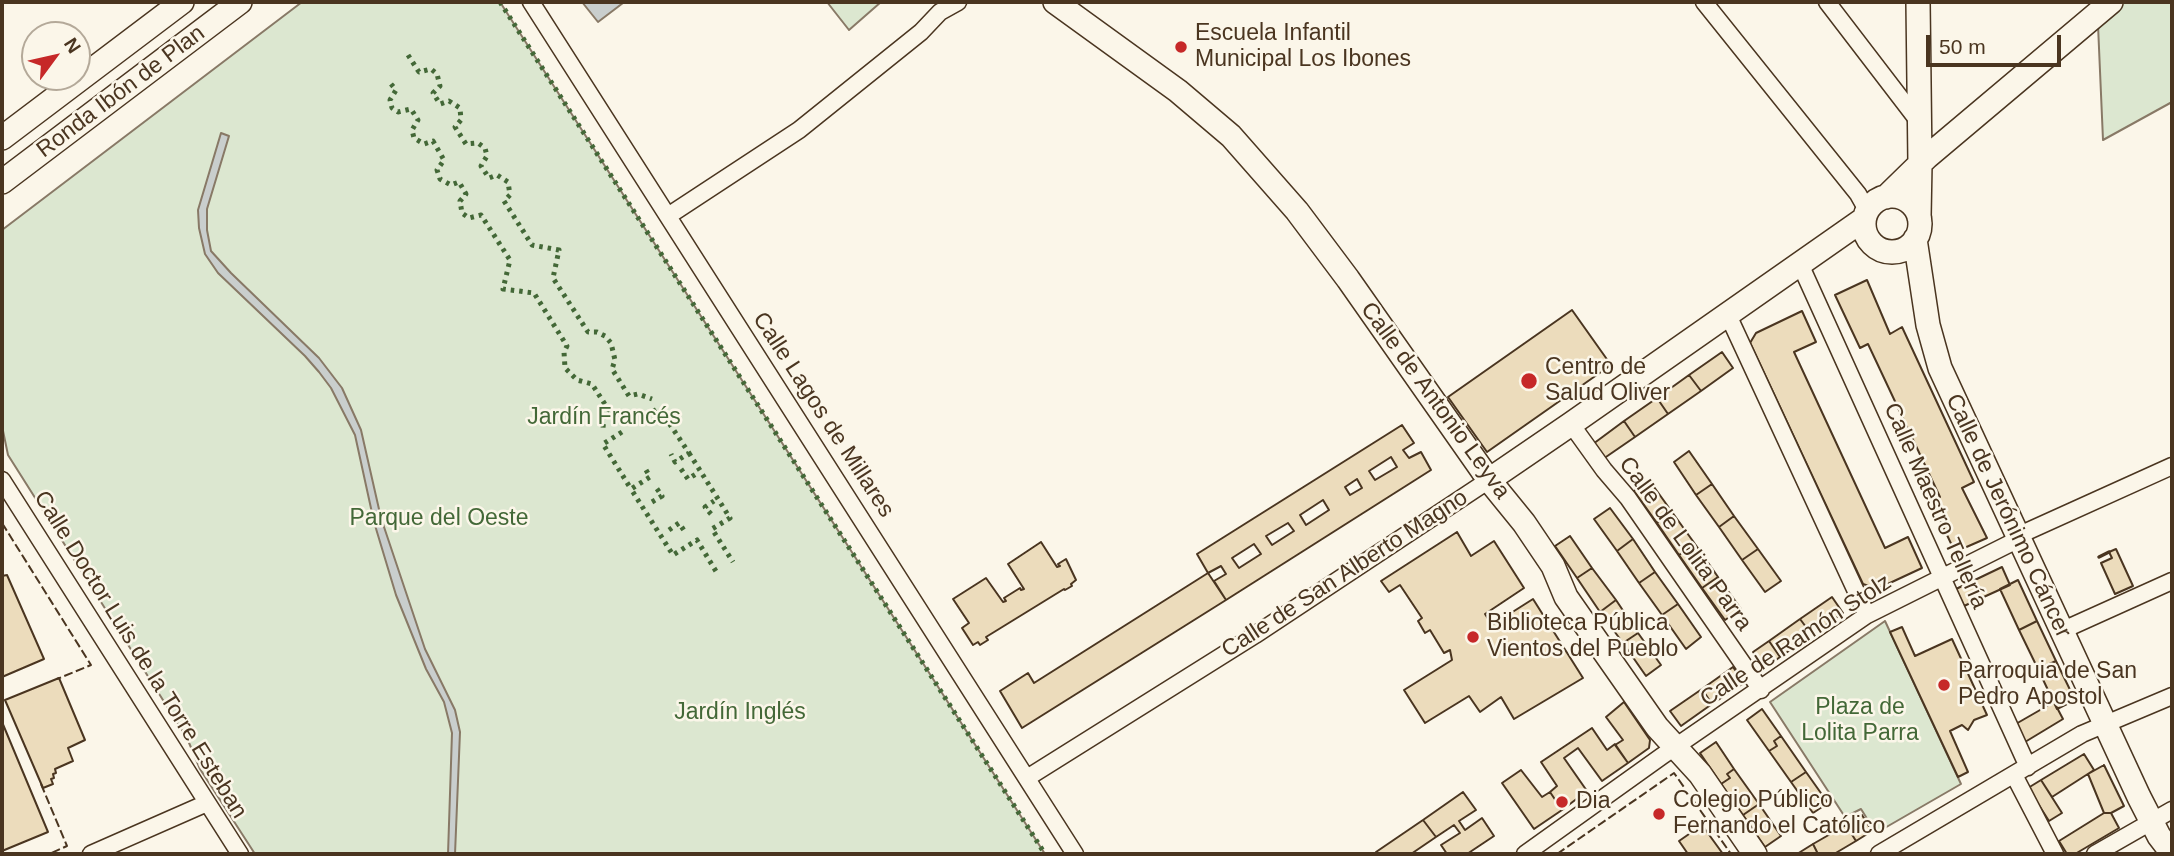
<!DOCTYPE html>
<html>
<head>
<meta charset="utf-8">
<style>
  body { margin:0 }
  #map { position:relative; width:2174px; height:856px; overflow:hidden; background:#fbf6e9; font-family:Helvetica,sans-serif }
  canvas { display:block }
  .frame { position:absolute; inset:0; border:4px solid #4a3520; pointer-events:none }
  .north { position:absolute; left:21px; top:21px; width:70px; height:70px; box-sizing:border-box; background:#fbf6e9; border:2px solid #b4a999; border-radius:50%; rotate:57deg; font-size:19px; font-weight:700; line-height:28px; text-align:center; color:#4a3520 }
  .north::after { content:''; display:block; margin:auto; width:24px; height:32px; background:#c62828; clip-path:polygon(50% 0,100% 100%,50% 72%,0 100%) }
  .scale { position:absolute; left:1926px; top:35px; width:135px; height:32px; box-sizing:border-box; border:4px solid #4a3520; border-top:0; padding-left:9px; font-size:21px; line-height:24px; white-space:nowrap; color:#4a3520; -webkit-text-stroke:5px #fbf6e9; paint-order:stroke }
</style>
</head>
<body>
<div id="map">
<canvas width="2174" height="856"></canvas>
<div class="frame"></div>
<div class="north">N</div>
<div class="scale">50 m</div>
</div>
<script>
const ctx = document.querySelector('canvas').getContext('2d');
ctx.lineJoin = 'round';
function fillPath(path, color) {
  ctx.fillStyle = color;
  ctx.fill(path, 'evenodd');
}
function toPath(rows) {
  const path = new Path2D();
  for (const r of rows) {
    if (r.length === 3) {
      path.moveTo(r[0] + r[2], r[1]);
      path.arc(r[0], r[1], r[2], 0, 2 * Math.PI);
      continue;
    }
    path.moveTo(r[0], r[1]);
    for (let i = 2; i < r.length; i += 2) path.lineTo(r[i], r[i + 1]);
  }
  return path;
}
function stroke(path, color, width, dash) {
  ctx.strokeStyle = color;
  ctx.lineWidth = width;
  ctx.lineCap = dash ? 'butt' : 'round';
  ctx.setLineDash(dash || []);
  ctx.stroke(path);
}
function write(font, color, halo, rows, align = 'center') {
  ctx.font = font + ' Helvetica,sans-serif';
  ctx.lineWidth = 5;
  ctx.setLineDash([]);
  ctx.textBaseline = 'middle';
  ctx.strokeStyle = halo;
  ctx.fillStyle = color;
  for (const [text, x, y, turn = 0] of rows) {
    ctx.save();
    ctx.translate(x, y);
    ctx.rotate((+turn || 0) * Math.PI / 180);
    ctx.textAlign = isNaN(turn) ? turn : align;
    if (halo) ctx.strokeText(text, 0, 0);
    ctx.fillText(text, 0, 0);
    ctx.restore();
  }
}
const green = toPath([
  [302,2,500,2,1045,854,255,854,200,769,187,738,8,455,2,426,2,230,302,2],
  [827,2,881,2,849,30,827,2],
  [2097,2,2172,2,2172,102,2103,140,2097,2],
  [1885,621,1961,784,1876,833,1861,809,1845,817,1770,702,1885,621]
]);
fillPath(green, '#dce7d0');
stroke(green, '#887966', 2);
const water = toPath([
  [582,2,622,2,623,3,598,22,582,2],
  [221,133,229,136,207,209,207,230,211,251,231,273,319,358,342,388,361,430,381,518,425,649,455,710,460,732,455,854,448,854,452,733,444,702,426,669,396,595,374,522,355,435,331,388,319,372,305,356,218,273,205,254,199,228,198,210,221,133]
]);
fillPath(water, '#c9cecd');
stroke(water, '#887966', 2);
const building = toPath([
  [1867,280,1890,334,1902,327,1974,482,1962,488,1987,538,1955,552,1931,501,1940,497,1868,344,1860,348,1835,295,1867,280],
  [1572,310,1611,365,1487,452,1448,397,1572,310],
  [1802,311,1816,342,1794,352,1885,548,1908,537,1922,568,1877,589,1863,584,1750,343,1756,333,1802,311],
  [1722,352,1733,368,1701,391,1689,375,1722,352],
  [1689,375,1701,391,1668,414,1657,398,1689,375],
  [1657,398,1668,414,1635,437,1624,421,1657,398],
  [1624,421,1635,437,1603,459,1593,444,1624,421],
  [1402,425,1414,443,1403,450,1409,458,1421,452,1431,470,1226,600,1214,581,1226,574,1221,566,1208,573,1197,554,1402,425],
  [1391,457,1397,467,1375,480,1369,471,1391,457],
  [1357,479,1362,488,1350,495,1345,487,1357,479],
  [1323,500,1329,510,1306,525,1300,515,1323,500],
  [1288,523,1294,531,1272,545,1266,536,1288,523],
  [1254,544,1261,554,1239,568,1232,558,1254,544],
  [1689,451,1712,484,1696,495,1674,462,1689,451],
  [1649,480,1672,512,1657,523,1634,491,1649,480],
  [1712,484,1734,516,1719,527,1696,495,1712,484],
  [1610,508,1633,539,1617,551,1594,519,1610,508],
  [1672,512,1695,544,1679,555,1657,523,1672,512],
  [1734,516,1758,549,1742,560,1719,527,1734,516],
  [1457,532,1471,556,1494,541,1524,588,1485,614,1492,625,1533,599,1583,678,1514,719,1501,697,1480,712,1469,696,1425,723,1404,690,1452,660,1450,650,1444,653,1430,630,1425,633,1418,621,1422,618,1400,585,1389,592,1381,581,1457,532],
  [1570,536,1592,568,1577,578,1555,546,1570,536],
  [1633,539,1655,572,1639,583,1617,551,1633,539],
  [1041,542,1057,567,1060,566,1058,564,1066,559,1076,580,1071,584,1072,586,1065,590,1064,589,986,637,988,640,980,645,978,642,973,645,962,628,969,623,953,599,986,578,1003,602,1006,601,1004,598,1020,588,1021,590,1024,589,1008,564,1041,542],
  [1695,544,1718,577,1702,588,1679,555,1695,544],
  [1758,549,1781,581,1765,592,1742,560,1758,549],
  [2116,549,2133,586,2115,594,2101,563,2112,558,2109,552,2116,549],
  [2002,567,2010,585,1964,606,1956,589,2002,567],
  [1592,568,1616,600,1600,612,1577,578,1592,568],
  [1655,572,1678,604,1662,615,1639,583,1655,572],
  [1208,573,1226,600,1022,728,1000,691,1028,673,1034,683,1208,573],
  [7,575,44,659,2,677,2,576,7,575],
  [1718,577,1741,609,1725,620,1702,588,1718,577],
  [2018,580,2037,621,2019,630,2000,589,2018,580],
  [1832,597,1843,613,1812,635,1800,619,1832,597],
  [1616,600,1638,633,1623,643,1600,612,1616,600],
  [1678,604,1701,637,1686,649,1662,615,1678,604],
  [1800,619,1812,635,1780,657,1769,641,1800,619],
  [2037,621,2056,661,2038,669,2019,630,2037,621],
  [1902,627,1915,656,1952,639,1987,715,1974,720,1968,730,1962,725,1950,731,1968,772,1958,777,1890,632,1902,627],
  [1638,633,1661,665,1646,676,1623,643,1638,633],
  [1769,641,1780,657,1765,668,1753,652,1769,641],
  [2056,661,2075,700,2057,709,2038,669,2056,661],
  [1733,667,1744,683,1712,704,1702,689,1733,667],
  [59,678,85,740,68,748,73,761,55,769,56,773,53,774,54,778,51,779,53,784,43,788,5,700,59,678],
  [1702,689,1712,704,1681,726,1670,711,1702,689],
  [1624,702,1650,740,1649,748,1628,763,1615,745,1623,740,1606,717,1624,702],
  [2054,702,2063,719,2025,742,2014,725,2054,702],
  [1762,709,1781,736,1774,741,1777,746,1769,751,1747,720,1762,709],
  [2,722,48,832,2,851,2,722],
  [1592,728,1607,750,1615,744,1628,763,1602,781,1578,748,1564,758,1587,791,1562,810,1550,792,1557,786,1541,762,1592,728],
  [1781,736,1806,772,1791,782,1769,751,1777,746,1774,741,1781,736],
  [1716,742,1734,769,1727,774,1730,778,1721,784,1700,753,1716,742],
  [2084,754,2094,770,2052,797,2041,780,2084,754],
  [2104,765,2124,806,2111,813,2104,813,2088,774,2104,765],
  [1734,769,1759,804,1743,815,1721,784,1730,778,1727,774,1734,769],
  [1521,770,1542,797,1550,792,1562,810,1534,829,1502,783,1521,770],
  [1806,772,1828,803,1813,813,1791,782,1806,772],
  [2041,780,2062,813,2049,821,2028,788,2041,780],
  [1463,792,1476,810,1459,821,1465,830,1482,818,1494,836,1467,854,1447,854,1441,845,1460,833,1454,825,1436,837,1423,820,1463,792],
  [1759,804,1781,836,1765,847,1743,815,1759,804],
  [2104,813,2111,813,2119,828,2075,854,2067,854,2059,841,2104,813],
  [1862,815,1872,831,1856,841,1846,825,1862,815],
  [1423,820,1436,837,1411,854,1377,854,1376,852,1423,820],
  [1702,825,1723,854,1688,854,1679,841,1702,825],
  [1846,825,1856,841,1834,854,1818,854,1813,844,1846,825],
  [1813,844,1818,854,1797,854,1813,844]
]);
fillPath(building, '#ecdcbc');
stroke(building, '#4a3520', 2);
const street = toPath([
  [531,2,1075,854],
  [1704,2,1858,194,1867,210],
  [1827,2,1919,122],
  [668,216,799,130,921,32,940,12,958,2],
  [1800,264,2028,767],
  [1728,315,1867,615],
  [1571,424,1604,470,1628,498,1761,690],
  [2,480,240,854],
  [2061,631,2172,581],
  [2014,775,2055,854],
  [1027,778,1255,635,1489,480],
  [91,854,207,803],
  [1525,854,1662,756,1867,615,2011,543,2026,532,2172,466],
  [1879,854,2082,734,2172,696],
  [2095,854,2172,810]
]);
const secondary = toPath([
  [1055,2,1178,91,1231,136,1297,211,1348,279,1489,480,1524,523,1553,566,1566,597,1657,727,1700,774,1755,854],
  [1918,2,1920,164,1919,217],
  [2,138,182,2],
  [2,182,240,2],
  [1892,224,28],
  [1886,197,1927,157,2111,2],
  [1915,239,1928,325,1940,368,2139,797,2159,836,2172,853],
  [1489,480,1571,424,1864,219]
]);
stroke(street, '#4a3520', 19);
stroke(secondary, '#4a3520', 26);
stroke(street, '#fbf6e9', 16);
stroke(secondary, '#fbf6e9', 23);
stroke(toPath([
  [500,2,1045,854],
  [408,55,419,72,431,69,437,74,440,86,433,93,440,104,449,101,460,108,461,120,455,127,466,144,478,143,485,148,487,156,481,166,489,178,497,175,508,182,510,195,504,201,532,245,559,250,553,278,588,332,597,332,605,336,611,343,615,360,612,369,629,396,638,394,652,399],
  [391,84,396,90,390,100,392,108,398,112,411,109,418,120,412,130,414,138,424,144,433,141,444,160,437,170,440,179,451,185,459,182,466,194,460,201,462,213,469,218,481,215,510,260,503,289,534,293,567,346,564,352,565,368,577,380,592,384,608,409,604,416,603,428],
  [646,416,659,408,689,453,675,462,671,454],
  [622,432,603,444,631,489],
  [689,453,730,518,712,529,733,562],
  [681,469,688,479,696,474],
  [646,470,650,477,631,489,673,555,697,540,717,573],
  [652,502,662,496,655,486],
  [711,514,705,507,714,501],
  [669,530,679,523,685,532]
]), '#436837', 5, [3.5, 5]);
stroke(toPath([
  [2,523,91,665,57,679],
  [41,784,67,846,49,854],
  [1557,854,1674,773,1731,854]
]), '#4a3520', 2, [9, 3.5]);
stroke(toPath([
  [2099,557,2109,552]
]), '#4a3520', 3.5);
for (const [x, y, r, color] of [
  [1181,47,7,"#c62828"],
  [1529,381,9,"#c62828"],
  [1473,637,7,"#c62828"],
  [1944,685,7,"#c62828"],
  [1562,802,7,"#c62828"],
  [1659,814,7,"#c62828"]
]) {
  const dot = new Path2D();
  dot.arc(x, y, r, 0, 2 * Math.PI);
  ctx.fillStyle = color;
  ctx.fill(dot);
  stroke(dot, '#fbf6e9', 2.5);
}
write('23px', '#4a3520', '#fbf6e9', [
  ["Escuela Infantil",1195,34],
  ["Municipal Los Ibones",1195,60],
  ["Centro de",1545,368],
  ["Salud Oliver",1545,394],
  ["Biblioteca Pública",1487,624],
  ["Vientos del Pueblo",1487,650],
  ["Parroquia de San",1958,672],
  ["Pedro Apostol",1958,698],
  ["Colegio Público",1673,801],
  ["Fernando el Católico",1673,827],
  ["Dia",1576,802]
], 'left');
write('23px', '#4a3520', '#fbf6e9', [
  ["Ronda Ibón de Plan",121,92,-37],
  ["Calle de Antonio Leyva",1435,401,54],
  ["Calle Lagos de Millares",823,415,57],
  ["Calle Maestro Tellería",1935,506,66],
  ["Calle de Jerónimo Cáncer",2008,516,65],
  ["Calle de Lolita Parra",1685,544,54],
  ["Calle de San Alberto Magno",1345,574,-33],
  ["Calle de Ramón Stolz",1796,641,-33],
  ["Calle Doctor Luis de la Torre Esteban",140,655,58]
]);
write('23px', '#436837', '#fbf6e9', [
  ["Jardín Francés",604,418],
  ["Parque del Oeste",439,519],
  ["Plaza de",1860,708],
  ["Lolita Parra",1860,734],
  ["Jardín Inglés",740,713]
]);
</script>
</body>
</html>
